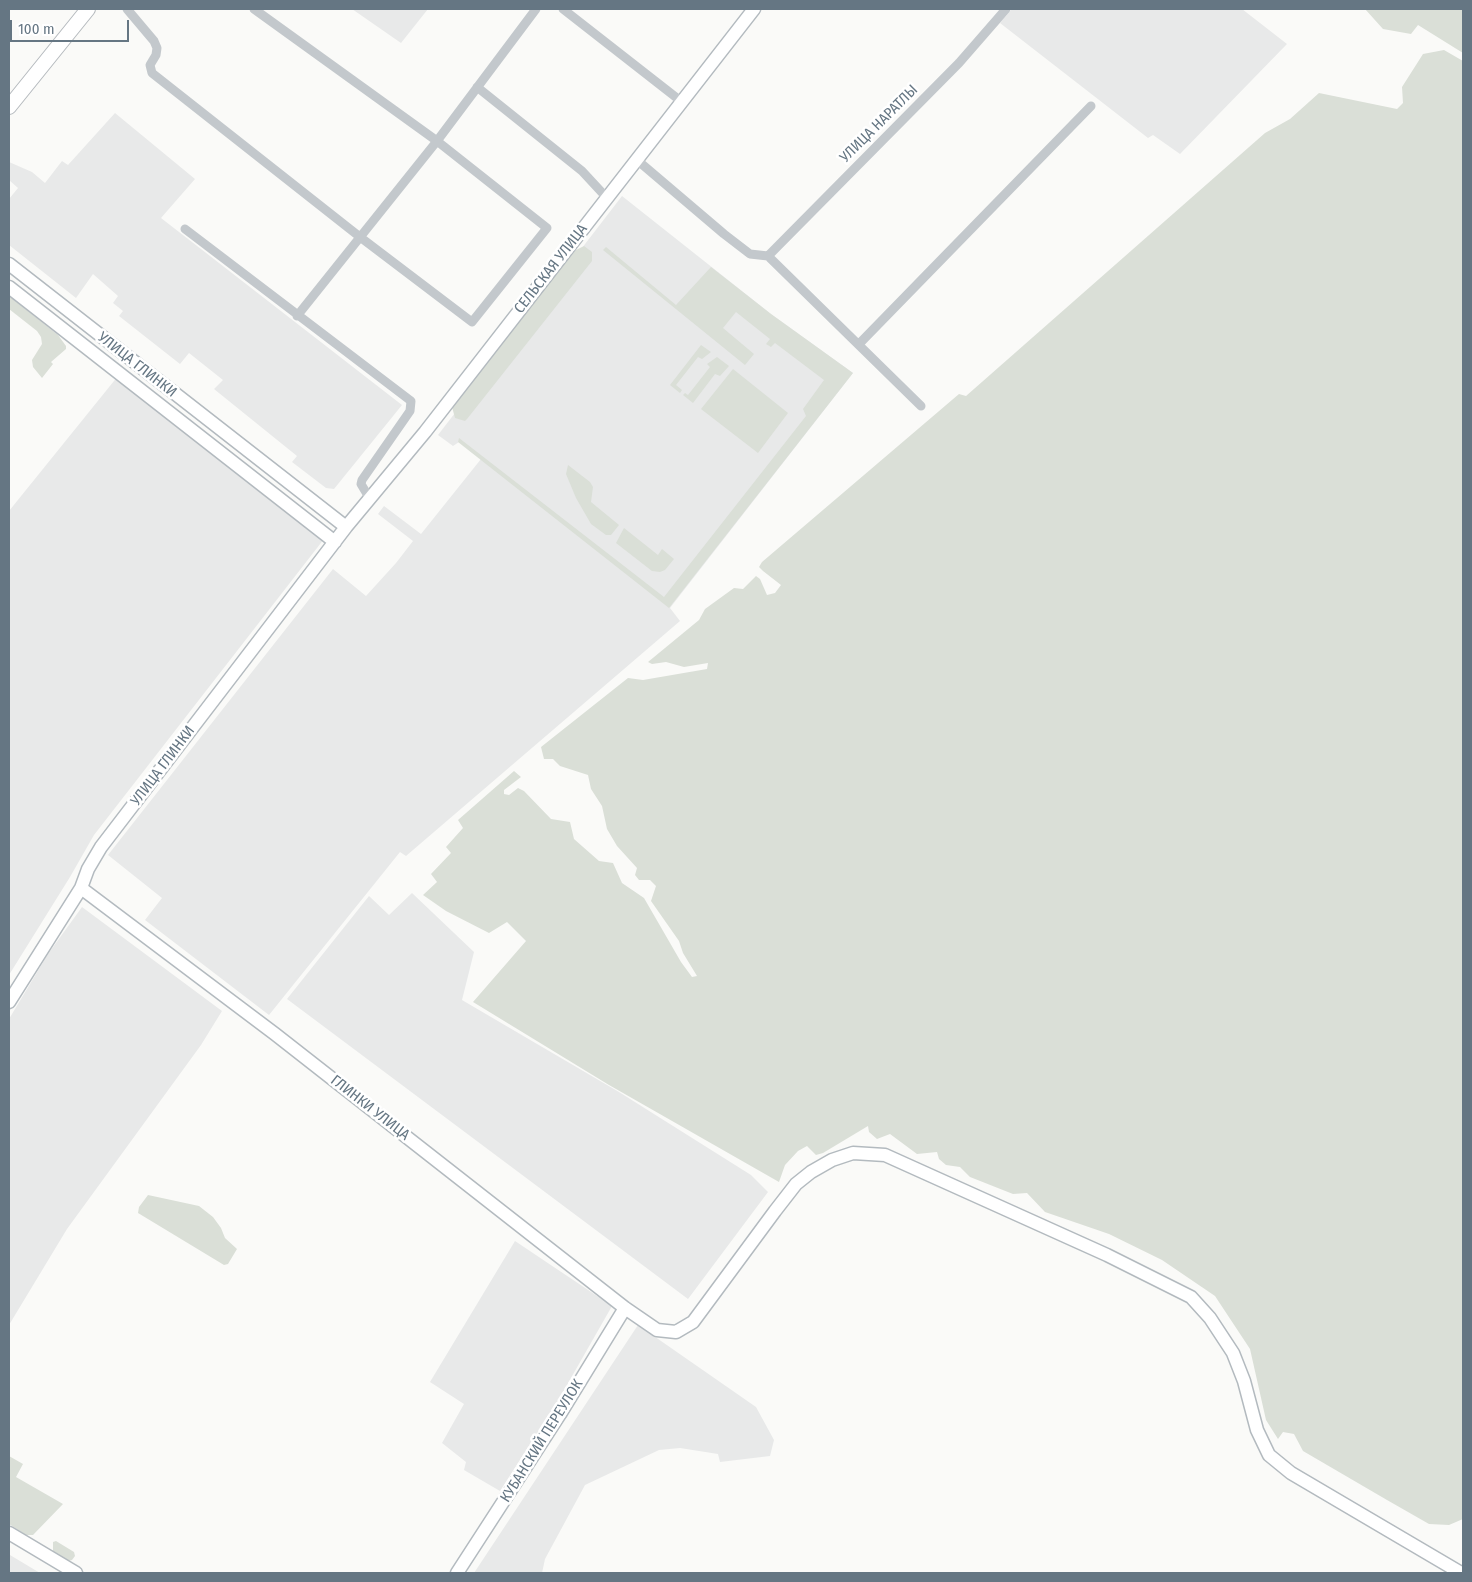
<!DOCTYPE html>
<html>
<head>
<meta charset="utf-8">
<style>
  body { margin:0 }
  #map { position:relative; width:1472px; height:1582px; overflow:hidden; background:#fafaf8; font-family:"Fira Sans Condensed",sans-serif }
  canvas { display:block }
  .frame { position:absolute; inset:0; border:10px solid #657683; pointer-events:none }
  .scale { position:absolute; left:10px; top:20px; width:119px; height:22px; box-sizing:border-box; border:2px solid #657683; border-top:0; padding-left:6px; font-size:15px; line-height:18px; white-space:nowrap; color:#657683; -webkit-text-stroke:4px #fff; paint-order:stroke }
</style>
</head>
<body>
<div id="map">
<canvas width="1472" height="1582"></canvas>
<div class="frame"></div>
<div class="scale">100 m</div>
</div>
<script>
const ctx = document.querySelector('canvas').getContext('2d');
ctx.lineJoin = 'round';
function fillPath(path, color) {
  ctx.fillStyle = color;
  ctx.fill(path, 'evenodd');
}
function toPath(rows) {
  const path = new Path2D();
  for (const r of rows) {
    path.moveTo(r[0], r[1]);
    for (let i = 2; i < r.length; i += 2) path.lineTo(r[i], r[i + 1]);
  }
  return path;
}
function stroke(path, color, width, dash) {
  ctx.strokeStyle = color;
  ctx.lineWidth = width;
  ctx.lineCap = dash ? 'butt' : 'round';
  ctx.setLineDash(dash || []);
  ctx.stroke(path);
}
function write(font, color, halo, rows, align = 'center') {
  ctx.font = font + ' "Fira Sans Condensed",sans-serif';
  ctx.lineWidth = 5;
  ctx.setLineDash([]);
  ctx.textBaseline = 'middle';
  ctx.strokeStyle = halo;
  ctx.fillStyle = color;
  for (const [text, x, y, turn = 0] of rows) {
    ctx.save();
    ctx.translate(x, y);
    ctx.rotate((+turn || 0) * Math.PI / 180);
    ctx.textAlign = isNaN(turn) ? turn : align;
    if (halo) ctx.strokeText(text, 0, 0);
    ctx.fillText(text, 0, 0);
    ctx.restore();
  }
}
fillPath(toPath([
  [352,9,428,9,401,43],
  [1012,9,1242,9,1287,44,1180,154,1153,135,1148,138,1000,23],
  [115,113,195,179,161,218,402,405,334,489,326,488,292,462,297,456,214,389,223,380,189,353,180,364,119,316,123,311,113,303,118,296,93,274,76,298,9,245,9,199,18,188,9,180,9,162,32,172,45,183,62,161,68,165],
  [622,196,771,314,853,373,670,608,680,621,406,856,400,852,269,1015,145,920,162,898,108,855,333,569,366,596,396,563,413,541,378,514,384,506,421,534,481,459,459,442,453,446,438,435],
  [118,376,324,539,94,835,70,877,9,975,9,511],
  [412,893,474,952,462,1000,619,1092,751,1175,768,1192,688,1299,287,999,369,896,389,915],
  [82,907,222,1011,201,1045,67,1229,9,1325,9,1019,48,954],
  [515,1241,612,1306,559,1399,500,1491,464,1470,466,1462,442,1443,464,1404,430,1382],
  [638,1325,756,1407,774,1440,770,1456,720,1462,718,1454,680,1448,659,1450,585,1485,545,1559,542,1573,474,1573],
  [10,1555,40,1573,9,1573]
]), '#e8e9e9');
fillPath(toPath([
  [1365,9,1463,9,1463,53,1418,25,1411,34,1383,29],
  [1444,50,1463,61,1463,1519,1449,1525,1429,1524,1387,1500,1303,1451,1294,1434,1283,1432,1278,1439,1266,1420,1250,1349,1215,1296,1162,1260,1109,1234,1045,1212,1027,1193,1013,1194,970,1177,960,1167,946,1165,939,1159,937,1152,917,1154,890,1134,877,1139,869,1132,868,1126,823,1153,816,1155,807,1146,798,1151,785,1165,779,1182,609,1085,473,1002,526,941,507,922,489,933,446,911,423,895,437,882,431,874,451,853,446,847,463,828,458,820,514,771,521,777,504,790,504,794,509,795,518,788,524,791,551,819,570,822,574,839,599,861,613,863,622,883,644,898,681,962,692,977,697,976,683,953,679,941,651,901,656,886,650,880,639,880,635,875,637,868,617,846,607,829,602,806,591,789,588,775,560,766,553,759,544,759,541,747,628,678,643,680,707,669,708,663,684,667,666,662,652,664,648,662,699,620,705,609,734,588,743,589,756,576,760,579,767,595,775,593,781,585,763,571,759,567,762,562,959,394,966,396,1265,133,1290,119,1319,93,1397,109,1403,103,1402,87,1423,54],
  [584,246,592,252,592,261,467,419,465,421,455,418,452,407,552,278,576,250],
  [606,247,676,305,711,267,771,314,853,373,669,608,458,442,459,438,664,597,806,416,803,409,824,380,775,343,771,347,766,344,770,339,736,312,723,328,754,354,745,365,603,250],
  [9,296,58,335,66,346,66,349,51,362,53,364,42,378,33,367,32,360,42,344,41,337,37,331,9,309],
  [701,345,711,352,702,359,698,357,676,385,682,390,680,393,670,385],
  [717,357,729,366,720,376,715,374,693,403,683,395,685,393,688,395,710,367,707,364],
  [733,369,788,413,758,453,701,409],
  [568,465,590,482,593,487,591,502,619,525,611,535,606,535,591,524,576,498,566,474],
  [624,528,658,555,662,549,674,559,665,570,660,572,652,571,616,543],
  [148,1195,199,1206,213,1217,221,1228,225,1238,237,1249,228,1264,224,1265,138,1213,139,1207],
  [9,1456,23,1464,16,1477,63,1504,33,1535,26,1535,9,1524],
  [56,1541,74,1552,75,1556,72,1560,68,1561,53,1552,53,1542]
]), '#dadfd7');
const secondary = toPath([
  [9,264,346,527],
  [9,287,335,542],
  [81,888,275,1034,625,1308,657,1330,676,1332,693,1322,775,1211,796,1184,811,1172,832,1160,853,1153,885,1155,1107,1255,1191,1297,1210,1318,1233,1353,1244,1381,1257,1430,1269,1455,1291,1473,1461,1573],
  [9,1002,81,888,88,869,101,847,346,527,425,432,754,9],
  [9,1533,76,1573],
  [457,1573,560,1414,625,1308]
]);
const primary = toPath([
  [9,107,88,9]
]);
stroke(secondary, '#b3babf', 15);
stroke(primary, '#b5babe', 16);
stroke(toPath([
  [127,9,154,41,157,48,156,55,150,65,152,73,360,237,472,322,547,228,437,141,254,9],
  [563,9,682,102],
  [477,87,582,171,607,198],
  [637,160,724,234,750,254,768,256,921,406],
  [185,229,411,401,410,411,362,480,361,484,370,499],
  [768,256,959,63,1006,9],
  [297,316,437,141,536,9],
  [859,344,1091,106]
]), '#c3c8cc', 9);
stroke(secondary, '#fff', 12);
stroke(primary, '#fff', 14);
write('15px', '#657683', '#fff', [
  ["УЛИЦА НАРАТЛЫ",879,124,-45],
  ["СЕЛЬСКАЯ УЛИЦА",551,269,-52],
  ["УЛИЦА ГЛИНКИ",137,365,38],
  ["УЛИЦА ГЛИНКИ",163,766,-53],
  ["ГЛИНКИ УЛИЦА",370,1108,38],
  ["КУБАНСКИЙ ПЕРЕУЛОК",542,1441,-58]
]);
</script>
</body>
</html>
